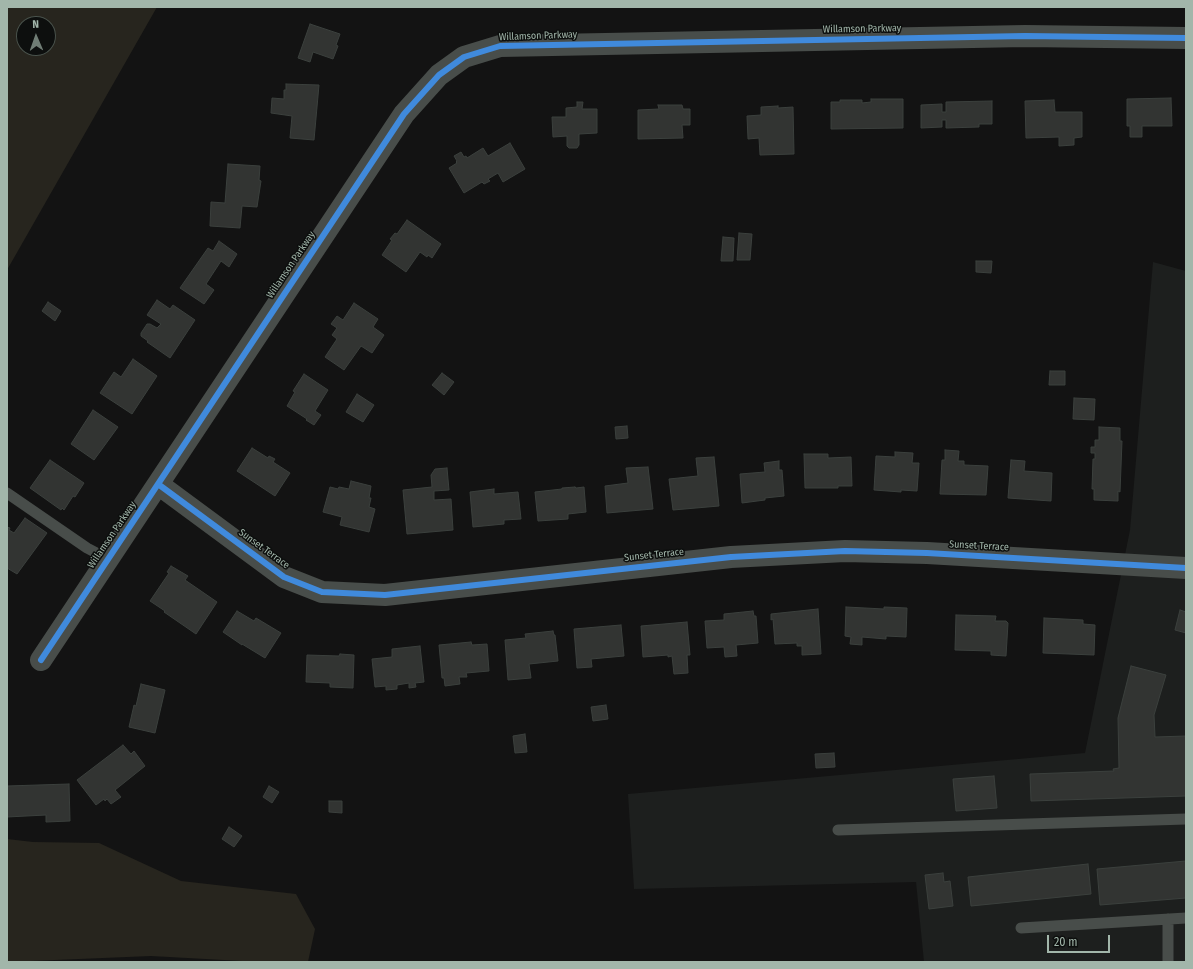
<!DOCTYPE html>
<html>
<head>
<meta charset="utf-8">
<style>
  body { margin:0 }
  #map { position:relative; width:1193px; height:969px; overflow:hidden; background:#131313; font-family:"Fira Sans Condensed",sans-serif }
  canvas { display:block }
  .frame { position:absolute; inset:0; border:8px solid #a2b6aa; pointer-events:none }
  .north { position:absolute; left:16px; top:16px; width:40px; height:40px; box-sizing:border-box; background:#0d0f0e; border:1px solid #49524c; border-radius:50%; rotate:358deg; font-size:11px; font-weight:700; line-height:16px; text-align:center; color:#a2b6aa }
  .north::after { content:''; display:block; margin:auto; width:14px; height:18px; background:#707d75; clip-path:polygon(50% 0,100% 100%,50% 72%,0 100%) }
  .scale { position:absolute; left:1047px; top:935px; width:63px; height:18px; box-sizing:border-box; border:2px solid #a2b6aa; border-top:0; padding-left:5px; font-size:12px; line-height:14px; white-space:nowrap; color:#a2b6aa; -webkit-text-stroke:3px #0d0f0e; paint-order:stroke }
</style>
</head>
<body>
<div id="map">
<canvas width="1193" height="969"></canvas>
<div class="frame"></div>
<div class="north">N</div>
<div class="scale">20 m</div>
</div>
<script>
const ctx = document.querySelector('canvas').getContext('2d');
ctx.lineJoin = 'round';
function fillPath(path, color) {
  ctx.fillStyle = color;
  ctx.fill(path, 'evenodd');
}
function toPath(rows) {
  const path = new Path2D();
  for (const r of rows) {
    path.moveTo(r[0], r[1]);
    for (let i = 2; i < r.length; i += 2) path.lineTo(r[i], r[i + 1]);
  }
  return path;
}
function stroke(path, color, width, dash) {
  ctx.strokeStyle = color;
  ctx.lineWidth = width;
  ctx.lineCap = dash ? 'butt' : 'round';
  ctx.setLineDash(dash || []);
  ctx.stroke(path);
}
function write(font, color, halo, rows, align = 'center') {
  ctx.font = font + ' "Fira Sans Condensed",sans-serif';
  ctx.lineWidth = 3;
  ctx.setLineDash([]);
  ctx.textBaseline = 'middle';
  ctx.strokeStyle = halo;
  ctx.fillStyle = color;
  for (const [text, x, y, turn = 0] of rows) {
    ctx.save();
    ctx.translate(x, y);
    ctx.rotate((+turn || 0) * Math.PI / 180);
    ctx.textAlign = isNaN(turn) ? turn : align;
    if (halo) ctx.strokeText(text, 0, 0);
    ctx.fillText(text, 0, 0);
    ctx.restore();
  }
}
fillPath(toPath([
  [1153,262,1186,271,1186,962,924,962,916,882,634,889,628,794,1085,753,1130,530]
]), '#1d1f1e');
fillPath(toPath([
  [7,7,157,7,7,270],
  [24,24,48,24,48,48,24,48],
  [7,839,33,842,99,843,181,881,296,894,315,929,308,962,260,962,151,956,7,962]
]), '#27251e');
const building = toPath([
  [310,24,340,34,336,45,338,46,333,59,313,52,310,62,298,58,310,24],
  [286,84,319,85,314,140,290,138,292,116,271,113,272,98,284,99,284,90,286,90,286,84],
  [1171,98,1172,126,1142,126,1142,137,1130,137,1130,126,1127,126,1127,99,1171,98],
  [871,99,903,99,903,128,831,129,831,102,840,102,840,100,862,100,862,103,871,102,871,99],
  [1054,100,1055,112,1082,112,1082,137,1074,138,1074,145,1059,146,1059,137,1026,138,1025,101,1054,100],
  [992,101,992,124,979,124,979,127,946,128,946,120,942,120,942,127,921,128,921,105,942,104,942,112,946,112,946,102,992,101],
  [577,102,583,102,582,109,597,109,597,133,579,134,579,145,577,148,569,148,567,146,567,136,553,137,552,117,566,117,566,108,577,107,577,102],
  [658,105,682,105,683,109,690,109,690,125,682,125,683,138,638,139,638,110,659,109,658,105],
  [778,106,778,108,793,107,794,154,760,155,759,138,748,139,747,116,761,115,761,107,778,106],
  [510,143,525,169,503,182,498,173,488,179,490,181,484,184,482,182,464,193,449,168,457,163,456,162,457,161,454,156,461,152,464,157,466,156,467,158,483,148,488,156,510,143],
  [228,164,260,166,259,180,261,181,257,207,242,206,240,228,210,226,211,202,225,203,228,164],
  [407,220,441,244,432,258,428,255,427,257,420,252,406,272,382,255,392,240,390,239,395,233,397,234,407,220],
  [739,233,752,234,750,260,737,260,739,233],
  [723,237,734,238,733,261,721,261,723,237],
  [219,241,237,254,229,267,221,261,206,284,214,290,204,304,180,288,208,248,213,251,219,241],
  [976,261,992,261,991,273,976,272,976,261],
  [157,300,170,309,173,305,195,320,170,358,147,342,148,341,141,336,141,333,147,324,150,324,157,328,161,324,147,315,157,300],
  [48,302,61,311,55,321,42,311,48,302],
  [354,303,378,319,373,327,384,335,372,353,361,346,344,370,325,357,337,339,332,335,337,328,331,324,337,316,343,320,354,303],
  [133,359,157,376,132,414,100,393,114,372,121,377,133,359],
  [1050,371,1065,371,1065,385,1049,385,1050,371],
  [442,373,454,382,444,395,432,385,442,373],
  [304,374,328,390,315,411,321,415,314,425,306,420,307,419,287,406,295,392,293,391,304,374],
  [357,394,374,405,363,422,346,412,357,394],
  [1074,398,1095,399,1094,420,1073,419,1074,398],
  [93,410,118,427,94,460,71,444,93,410],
  [627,426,628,438,616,439,615,427,627,426],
  [1099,427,1120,428,1120,441,1122,441,1120,492,1118,491,1118,501,1094,500,1094,489,1092,489,1093,459,1095,459,1095,453,1091,453,1091,447,1095,447,1095,440,1099,440,1099,427],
  [252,448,268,458,269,456,275,459,273,462,290,473,275,496,237,471,252,448],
  [945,450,959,451,958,461,964,461,964,465,988,466,986,495,940,494,942,460,945,460,945,450],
  [895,452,913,453,912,463,919,463,917,491,901,490,901,492,874,490,876,456,895,457,895,452],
  [804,454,828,454,828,458,851,457,852,486,838,486,838,488,805,488,804,454],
  [714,457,719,506,673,510,669,479,698,476,696,458,714,457],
  [50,460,84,483,75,497,73,496,64,510,62,508,61,510,30,488,50,460],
  [1011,460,1025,461,1024,471,1052,473,1051,501,1008,498,1011,460],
  [779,461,779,470,782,470,784,496,765,498,765,500,742,503,740,474,765,472,764,463,779,461],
  [648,467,653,509,607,513,605,486,628,483,626,468,648,467],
  [447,468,449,490,434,491,434,500,451,499,453,530,407,534,403,490,432,487,431,475,435,469,447,468],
  [351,481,371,486,369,498,371,498,369,507,375,509,369,532,340,525,342,517,323,512,330,487,338,489,339,487,349,489,351,481],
  [575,487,576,488,584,487,586,512,568,514,568,519,538,521,535,492,562,489,562,488,575,487],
  [494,489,494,494,518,492,521,519,504,520,504,524,473,527,470,492,494,489],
  [25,518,47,533,17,574,7,568,7,527,10,528,9,530,14,533,25,518],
  [171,566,188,576,185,580,217,602,196,634,164,612,165,611,150,601,169,573,167,572,171,566],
  [846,607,884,609,884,607,907,608,906,637,886,636,886,639,862,637,862,645,850,644,851,637,845,636,846,607],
  [818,609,821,654,802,655,802,646,797,646,797,643,775,644,773,619,771,620,771,614,818,609],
  [1180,610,1186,612,1186,633,1175,630,1180,610],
  [237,611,254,621,256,618,281,633,265,658,242,644,242,645,223,632,237,611],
  [753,611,754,616,756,616,758,643,736,645,737,656,725,657,724,647,707,648,705,621,724,620,724,614,753,611],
  [956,615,996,616,995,621,1006,621,1008,623,1006,656,991,655,991,651,955,650,956,615],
  [1044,618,1083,620,1083,624,1095,625,1094,655,1043,653,1044,618],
  [687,622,690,655,687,655,688,673,674,674,672,656,668,657,668,655,643,657,641,626,687,622],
  [621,625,624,656,591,659,592,667,577,668,574,629,621,625],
  [553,631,554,635,555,635,558,661,529,664,531,678,508,680,505,640,526,638,525,634,553,631],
  [471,642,472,645,487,644,489,671,466,673,467,677,459,677,460,684,445,686,444,678,442,678,439,645,471,642],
  [420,646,424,682,415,683,416,687,409,688,409,683,397,685,397,689,386,690,386,686,375,687,372,659,392,657,392,649,420,646],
  [340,654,354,655,353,688,330,687,330,683,306,682,307,655,339,656,340,654],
  [1131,666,1166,675,1154,715,1155,737,1186,736,1186,796,1031,801,1030,774,1114,771,1113,769,1119,768,1118,718,1131,666],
  [141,684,165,690,155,733,129,727,134,705,136,706,141,684],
  [606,705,608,719,593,721,591,707,606,705],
  [525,734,527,752,515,753,513,736,525,734],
  [123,745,131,754,134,751,145,766,115,790,121,797,111,804,107,799,105,801,104,799,96,805,77,780,123,745],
  [834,753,835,767,816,768,815,754,834,753],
  [994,776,997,808,956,811,953,779,994,776],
  [69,784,70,821,46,822,46,815,7,817,7,786,69,784],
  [269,786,279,792,272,803,263,797,269,786],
  [329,801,342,801,342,813,329,812,329,801],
  [229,827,242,836,234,847,222,839,229,827],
  [1186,861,1186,898,1100,905,1097,869,1186,861],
  [1088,864,1091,894,971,906,968,877,1088,864],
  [943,873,944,882,950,881,953,906,929,909,925,875,943,873]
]);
fillPath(building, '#323432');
stroke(building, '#3b403d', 1);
stroke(toPath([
  [7,493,87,548,108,559],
  [838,830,1186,819],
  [1168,919,1168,962],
  [1021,928,1186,918]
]), '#484d4a', 11);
stroke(toPath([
  [158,484,284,577,322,592,385,595,731,557,845,551,927,553,1186,568],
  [41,660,404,114,439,75,464,57,500,46,1025,36,1186,38]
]), '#484d4a', 22);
stroke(toPath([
  [158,484,284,577,322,592,385,595,731,557,845,551,927,553,1186,568],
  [41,660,404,114,439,75,464,57,500,46,1025,36,1186,38]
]), '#408adc', 6);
write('10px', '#a2b6aa', '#0d0f0e', [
  ["Willamson Parkway",862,29,-1],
  ["Willamson Parkway",538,36,-2],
  ["Willamson Parkway",291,265,-56],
  ["Willamson Parkway",112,535,-56],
  ["Sunset Terrace",979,546,3],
  ["Sunset Terrace",264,549,36],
  ["Sunset Terrace",654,555,-6]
]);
</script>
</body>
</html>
